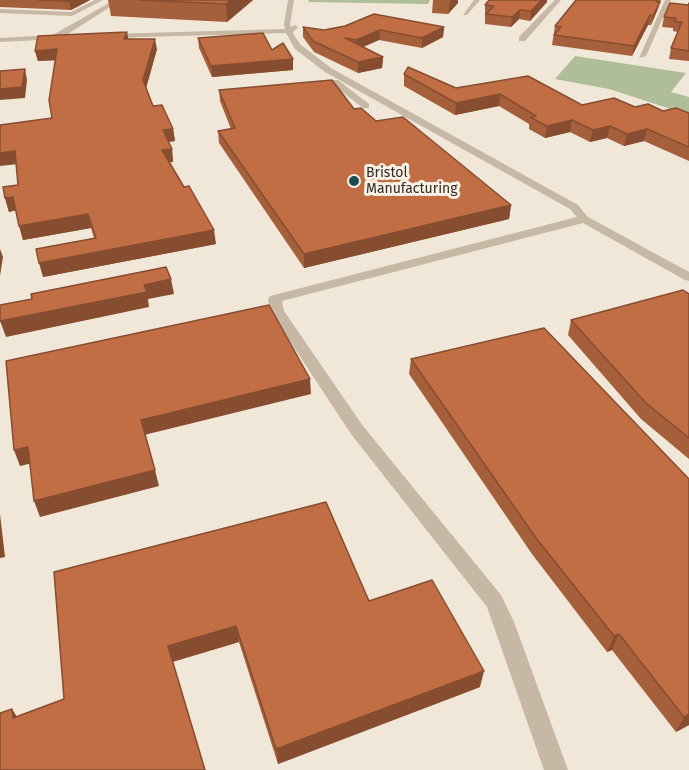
<!DOCTYPE html>
<html>
<head>
<meta charset="utf-8">
<style>
  body { margin:0 }
  canvas { display:block; background:#f0e7d8 }
</style>
</head>
<body>
<canvas width="689" height="770"></canvas>
<script>
const ctx = document.querySelector('canvas').getContext('2d');
ctx.lineJoin = 'round';
function fillPath(path, color) {
  ctx.fillStyle = color;
  ctx.fill(path, 'evenodd');
}
function toPath(rows) {
  const path = new Path2D();
  for (const r of rows) {
    path.moveTo(r[0], r[1]);
    for (let i = 2; i < r.length; i += 2) path.lineTo(r[i], r[i + 1]);
  }
  return path;
}
function stroke(path, color, width, dash) {
  ctx.strokeStyle = color;
  ctx.lineWidth = width;
  ctx.lineCap = dash ? 'butt' : 'round';
  ctx.setLineDash(dash || []);
  ctx.stroke(path);
}
function write(font, color, halo, rows, align = 'center') {
  ctx.font = font + ' "Fira Sans",sans-serif';
  ctx.lineWidth = 6;
  ctx.setLineDash([]);
  ctx.textBaseline = 'middle';
  ctx.strokeStyle = halo;
  ctx.fillStyle = color;
  for (const [text, x, y, turn = 0] of rows) {
    ctx.save();
    ctx.translate(x, y);
    ctx.rotate((+turn || 0) * Math.PI / 180);
    ctx.textAlign = isNaN(turn) ? turn : align;
    if (halo) ctx.strokeText(text, 0, 0);
    ctx.fillText(text, 0, 0);
    ctx.restore();
  }
}
fillPath(toPath([
  [309,0,430,0,428,4,308,2],
  [575,56,686,73,671,92,689,97,689,115,609,89,555,79]
]), '#afbe99');
fillPath(toPath([
  [95,0,103,0,72,16,0,13,0,9,71,12,95,0],
  [114,0,121,0,60,39,0,42,0,38,53,35,114,0],
  [288,0,294,0,290,24,291,27,295,25,298,27,293,32,295,37,301,45,331,68,578,205,588,217,689,272,689,281,685,280,583,223,282,301,284,311,363,426,501,595,514,622,568,770,544,770,487,607,351,434,270,311,268,299,270,296,577,217,570,209,325,72,295,49,286,33,108,38,104,36,108,34,285,29,284,24,288,0],
  [474,0,480,0,467,15,463,15,474,0],
  [555,0,561,0,525,41,519,41,519,37,555,0],
  [665,0,671,0,646,56,639,58,665,0],
  [332,80,338,80,369,104,369,108,363,108,332,84,332,80]
]), '#c7b8a5');
fillPath(toPath([
  [0,0,90,0,71,10,0,7],
  [108,0,253,0,227,22,111,16],
  [433,0,458,0,458,3,448,14,432,13],
  [576,0,661,0,657,11,651,25,648,25,632,56,552,45,555,26],
  [547,2,530,21,519,19,511,27,485,24,485,5],
  [689,3,689,61,669,59,671,48,678,32,673,31,673,28,662,27,664,17,688,5],
  [303,27,324,30,444,27,443,37,422,48,379,40,363,47,383,57,382,68,358,73,314,52,303,37],
  [198,38,272,50,293,59,293,70,212,77,199,48],
  [128,39,157,49,146,88,153,106,173,129,175,141,168,142,172,149,173,162,169,162,216,244,43,277,94,238,91,228,23,240,16,210,9,212,5,198,18,185,16,164,52,118,56,60,38,61,35,51],
  [404,74,456,88,582,105,635,107,689,113,689,161,644,141,624,146,607,138,590,142,570,132,545,138,529,129,529,124,499,106,455,115,404,86],
  [219,90,354,109,376,121,511,205,509,219,304,268,219,143,218,131,231,129,220,101],
  [689,294,689,459,641,419,568,335,571,320],
  [411,359,689,479,689,725,676,732,612,650,607,652,532,554,409,374],
  [54,572,369,601,480,687,278,764,239,642,172,662,0,770,12,709,17,717,64,699]
]), '#a65f3b');
fillPath(toPath([
  [71,0,90,0,71,10,69,1],
  [231,0,253,0,227,22,226,4],
  [450,0,458,0,458,3,448,14],
  [542,0,547,0,547,2,530,21,531,11],
  [660,2,657,11,651,25,653,16],
  [520,10,519,19,511,27,512,17],
  [650,15,648,25,632,56,634,46],
  [444,27,443,37,422,48,422,38],
  [380,30,379,40,356,50,356,40],
  [127,32,129,42,124,39],
  [155,39,157,49,145,92,143,80],
  [57,49,60,60,38,61,35,51],
  [383,57,382,68,358,73,358,62],
  [293,59,293,70,212,77,211,66],
  [25,69,27,80,25,98,0,100,0,89],
  [500,94,499,106,455,115,456,103],
  [572,120,570,132,545,138,547,126],
  [610,126,607,138,590,142,593,130],
  [173,129,175,141,165,142,163,130],
  [647,129,644,141,624,146,627,134],
  [172,149,173,162,164,163,162,150],
  [15,151,18,164,0,166,0,153],
  [13,197,17,210,9,212,5,198],
  [511,205,509,219,304,268,304,254],
  [88,214,91,228,23,240,19,226],
  [214,230,216,244,43,277,39,263],
  [0,249,3,257,0,276],
  [171,279,174,294,148,299,149,307,6,337,0,321,144,285],
  [310,379,311,394,144,435,141,420],
  [28,447,33,463,20,466,14,450],
  [155,470,159,486,40,517,34,501],
  [0,514,5,557,0,558],
  [236,626,239,642,172,662,168,646],
  [619,634,612,650,607,652,614,636],
  [484,671,480,687,278,764,276,749],
  [12,709,21,724,13,718],
  [689,714,689,725,676,732,684,717]
]), '#874d30');
const building = toPath([
  [38,0,71,0,69,1,38,0],
  [139,0,231,0,226,4,139,0],
  [489,0,542,0,531,11,520,10,512,17,486,14,494,6,485,5,489,0],
  [576,0,657,0,656,2,660,2,653,16,650,15,634,46,554,35,561,27,555,26,576,0],
  [670,3,688,5,689,3,689,51,671,48,682,22,675,22,676,18,664,17,670,3],
  [374,14,444,27,422,38,380,30,356,40,345,38,383,57,358,62,313,41,303,27,324,30,345,26,374,14],
  [127,32,124,39,155,39,143,80,153,106,162,105,173,129,163,130,172,149,162,150,184,187,189,186,214,230,39,263,36,249,96,238,88,214,19,226,13,197,5,198,3,187,18,185,15,151,0,153,0,125,52,118,49,100,57,49,35,51,38,36,127,32],
  [263,33,272,50,283,43,293,59,211,66,198,38,263,33],
  [408,67,456,88,528,76,582,105,614,98,635,107,648,104,663,111,676,108,689,113,689,147,647,129,627,134,610,126,593,130,572,120,547,126,530,117,536,116,500,94,456,103,404,74,408,67],
  [25,69,22,87,0,89,0,71,25,69],
  [332,80,354,109,361,108,376,121,403,117,511,205,304,254,218,131,235,128,219,90,332,80],
  [166,267,171,279,144,285,147,292,0,321,0,305,32,299,31,294,166,267],
  [683,290,689,294,689,438,646,403,571,320,683,290],
  [269,305,310,379,141,420,155,470,34,501,28,447,14,450,6,361,269,305],
  [544,328,689,479,689,714,684,717,619,634,614,636,536,538,411,359,544,328],
  [326,502,369,601,432,580,484,671,276,749,236,626,168,646,205,770,0,770,0,713,12,709,13,718,64,699,54,572,326,502]
]);
fillPath(building, '#c16e45');
stroke(building, '#874d30', 1.5);
for (const [x, y, r, color] of [
  [354,181,6,"#1d4b53"]
]) {
  const dot = new Path2D();
  dot.arc(x, y, r, 0, 2 * Math.PI);
  ctx.fillStyle = color;
  ctx.fill(dot);
  stroke(dot, '#f8f1e4', 2);
}
write('14px', '#332b26', '#f8f1e4', [
  ["Bristol",366,173],
  ["Manufacturing",366,189]
], 'left');
</script>
</body>
</html>
